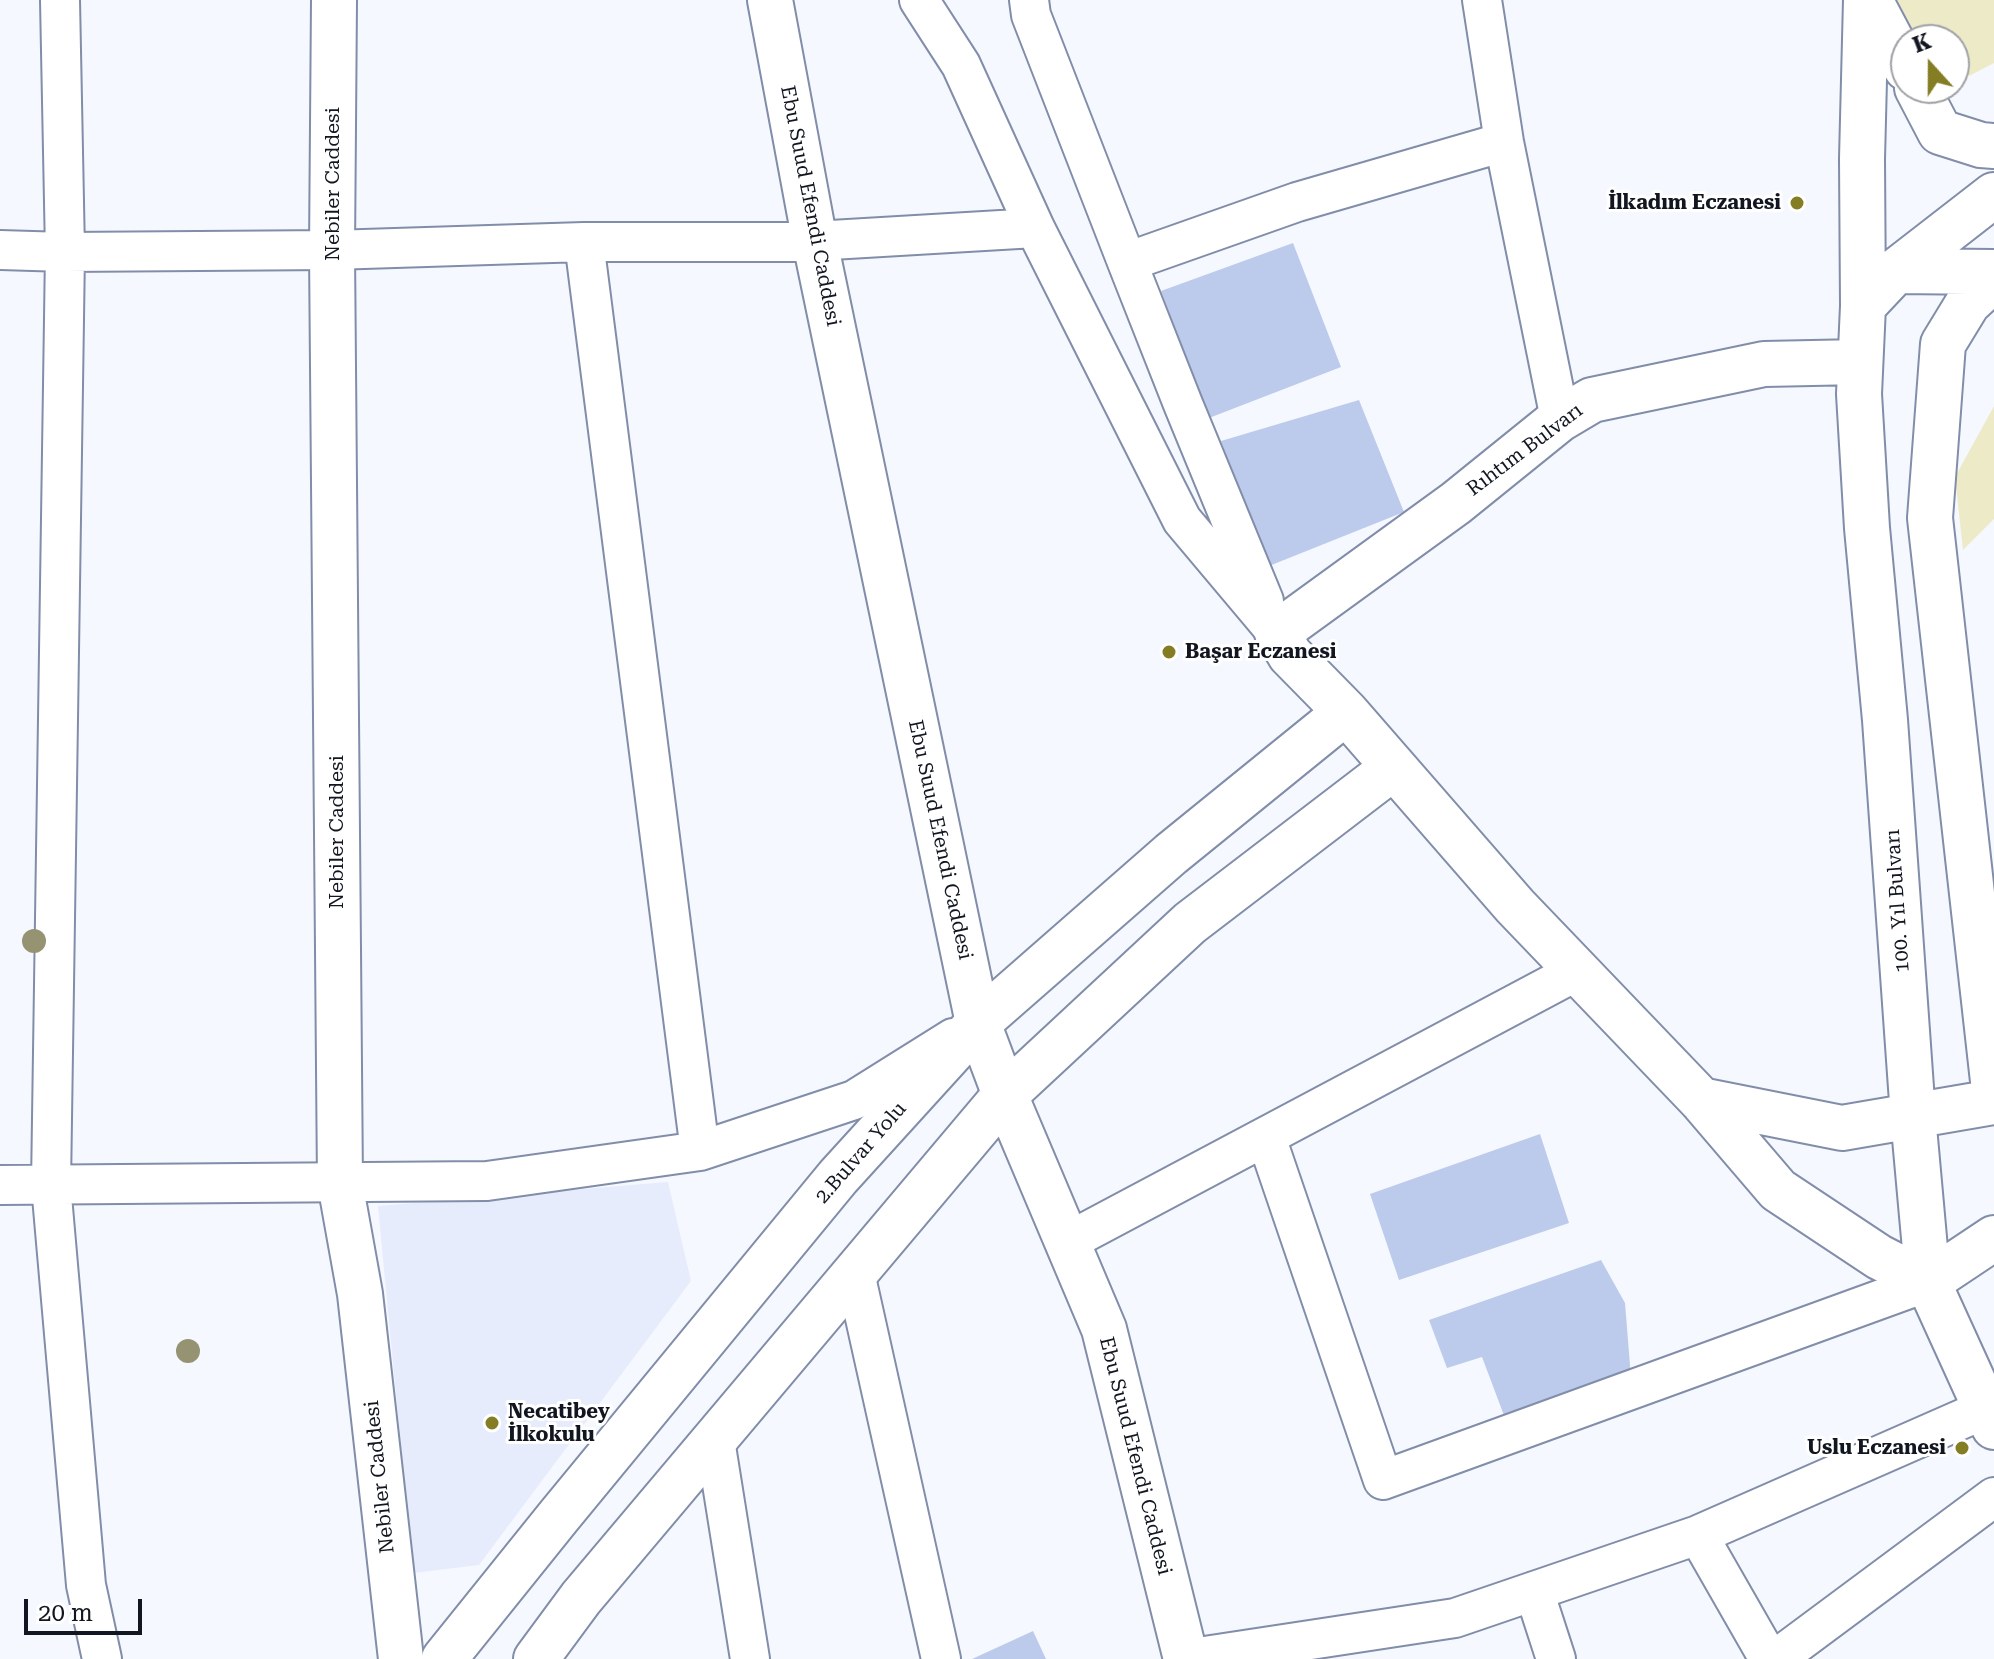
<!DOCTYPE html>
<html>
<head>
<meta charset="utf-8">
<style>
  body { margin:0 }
  #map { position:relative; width:1994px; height:1659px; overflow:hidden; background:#f5f8fe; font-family:"Roboto Serif",serif }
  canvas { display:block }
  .north { position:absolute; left:1890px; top:24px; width:80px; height:80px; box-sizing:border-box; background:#fff; border:2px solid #a0a2a6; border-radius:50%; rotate:339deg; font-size:22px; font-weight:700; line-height:32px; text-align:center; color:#111620 }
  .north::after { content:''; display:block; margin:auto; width:28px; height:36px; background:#847d23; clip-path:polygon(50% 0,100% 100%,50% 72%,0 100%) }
  .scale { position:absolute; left:24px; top:1599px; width:118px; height:36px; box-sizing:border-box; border:4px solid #111620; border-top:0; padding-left:10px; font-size:24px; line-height:28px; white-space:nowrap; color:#111620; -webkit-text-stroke:6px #fff; paint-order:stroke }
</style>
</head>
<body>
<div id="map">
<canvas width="1994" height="1659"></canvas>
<div class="north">K</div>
<div class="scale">20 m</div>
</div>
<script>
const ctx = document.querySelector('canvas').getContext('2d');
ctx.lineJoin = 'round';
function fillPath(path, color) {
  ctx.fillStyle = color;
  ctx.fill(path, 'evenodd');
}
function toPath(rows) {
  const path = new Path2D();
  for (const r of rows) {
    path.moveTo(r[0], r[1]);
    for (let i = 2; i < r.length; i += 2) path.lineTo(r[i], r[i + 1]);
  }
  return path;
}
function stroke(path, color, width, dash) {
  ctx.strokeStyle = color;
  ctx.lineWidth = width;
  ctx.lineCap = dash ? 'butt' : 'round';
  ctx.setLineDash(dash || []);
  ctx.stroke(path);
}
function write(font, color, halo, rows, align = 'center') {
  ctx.font = font + ' "Roboto Serif",serif';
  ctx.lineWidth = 6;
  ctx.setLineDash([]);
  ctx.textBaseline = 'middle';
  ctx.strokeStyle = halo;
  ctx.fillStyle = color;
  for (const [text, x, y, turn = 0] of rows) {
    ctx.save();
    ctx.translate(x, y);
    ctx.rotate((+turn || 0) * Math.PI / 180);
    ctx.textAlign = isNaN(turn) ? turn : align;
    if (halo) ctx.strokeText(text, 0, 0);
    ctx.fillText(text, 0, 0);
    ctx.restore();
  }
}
fillPath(toPath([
  [668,1182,691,1281,479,1565,413,1573,378,1206]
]), '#e6ecfb');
fillPath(toPath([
  [1884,0,1994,0,1994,63,1969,76,1954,67,1954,40,1917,40],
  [1994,406,1994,519,1963,550,1955,477]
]), '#edebc7');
fillPath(toPath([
  [1293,243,1341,367,1209,418,1161,291],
  [1359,400,1404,512,1269,566,1221,441],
  [1540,1134,1569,1223,1399,1280,1370,1194],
  [1601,1260,1625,1303,1632,1390,1511,1434,1482,1357,1447,1368,1429,1320],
  [1033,1631,1046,1659,972,1659]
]), '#bccbeb');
const street = toPath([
  [60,0,65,252,51,1185,86,1585,102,1659],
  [919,0,961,65,1035,228,1182,520,1277,633],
  [1029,0,1031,15,1127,262,1183,404,1264,601],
  [1482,0,1504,142,1560,419],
  [584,242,700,1151],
  [0,250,65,252,332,250,584,242,797,242,1035,228],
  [1127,262,1297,202,1504,142],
  [1266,1137,1383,1480,1928,1282],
  [0,1185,487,1181,700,1151,854,1100,953,1038],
  [1067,1242,1577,971],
  [855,1273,941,1659],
  [715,1440,750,1659],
  [1698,1535,1769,1659],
  [1534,1591,1556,1659],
  [1185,1659,1455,1618,1698,1535,1985,1409],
  [1776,1659,1994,1497]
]);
const secondary = toPath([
  [334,0,332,250,340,1183,360,1294,401,1659],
  [770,0,815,242,978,1023,1005,1095,1104,1329,1186,1659]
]);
const primary = toPath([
  [1866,0,1862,159,1863,306,1859,394,1867,528,1885,720,1913,1116,1928,1282,1994,1427],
  [1870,0,1906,68],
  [1917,88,1940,132,1981,145,1994,146],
  [1896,271,1994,272],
  [1994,279,1968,303,1943,344,1930,518,1994,1090],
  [1863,306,1896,271,1994,195],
  [1860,362,1764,364,1592,400,1560,419,1456,503,1277,633,1290,655,1346,712,1515,906,1701,1100,1778,1190,1879,1257,1928,1282,1994,1238],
  [1701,1100,1842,1128,1994,1102],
  [444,1659,559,1516,838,1177,978,1023,1171,854,1346,712],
  [536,1659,581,1598,1005,1095,1190,923,1394,767]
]);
stroke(street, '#818da9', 42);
stroke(secondary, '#818da9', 48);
stroke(primary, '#818da9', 48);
stroke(street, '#fff', 38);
stroke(secondary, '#fff', 44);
stroke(primary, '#fff', 44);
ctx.fillStyle = '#959372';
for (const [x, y] of [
  [34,941],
  [188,1351]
]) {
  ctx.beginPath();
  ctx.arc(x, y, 12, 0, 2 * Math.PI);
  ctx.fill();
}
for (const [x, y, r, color] of [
  [1797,203,8,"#847d23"],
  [1169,652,8,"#847d23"],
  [492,1423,8,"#847d23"],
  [1962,1448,8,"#847d23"]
]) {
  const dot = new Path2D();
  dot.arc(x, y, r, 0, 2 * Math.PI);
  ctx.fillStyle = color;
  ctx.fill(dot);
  stroke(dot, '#fff', 3);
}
write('20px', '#111620', '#fff', [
  ["Nebiler Caddesi",333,184,-90],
  ["Ebu Suud Efendi Caddesi",810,206,79],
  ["Rıhtım Bulvarı",1525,450,-37],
  ["Nebiler Caddesi",337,832,-90],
  ["Ebu Suud Efendi Caddesi",940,840,78],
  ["100. Yıl Bulvarı",1898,901,-94],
  ["2.Bulvar Yolu",861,1153,-49],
  ["Ebu Suud Efendi Caddesi",1135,1456,76],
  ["Nebiler Caddesi",380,1477,-96]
]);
write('bold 20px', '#111620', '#fff', [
  ["İlkadım Eczanesi",1781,203],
  ["Başar Eczanesi",1185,652,"left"],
  ["Necatibey",508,1412,"left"],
  ["İlkokulu",508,1435,"left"],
  ["Uslu Eczanesi",1946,1448]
], 'right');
</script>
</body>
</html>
